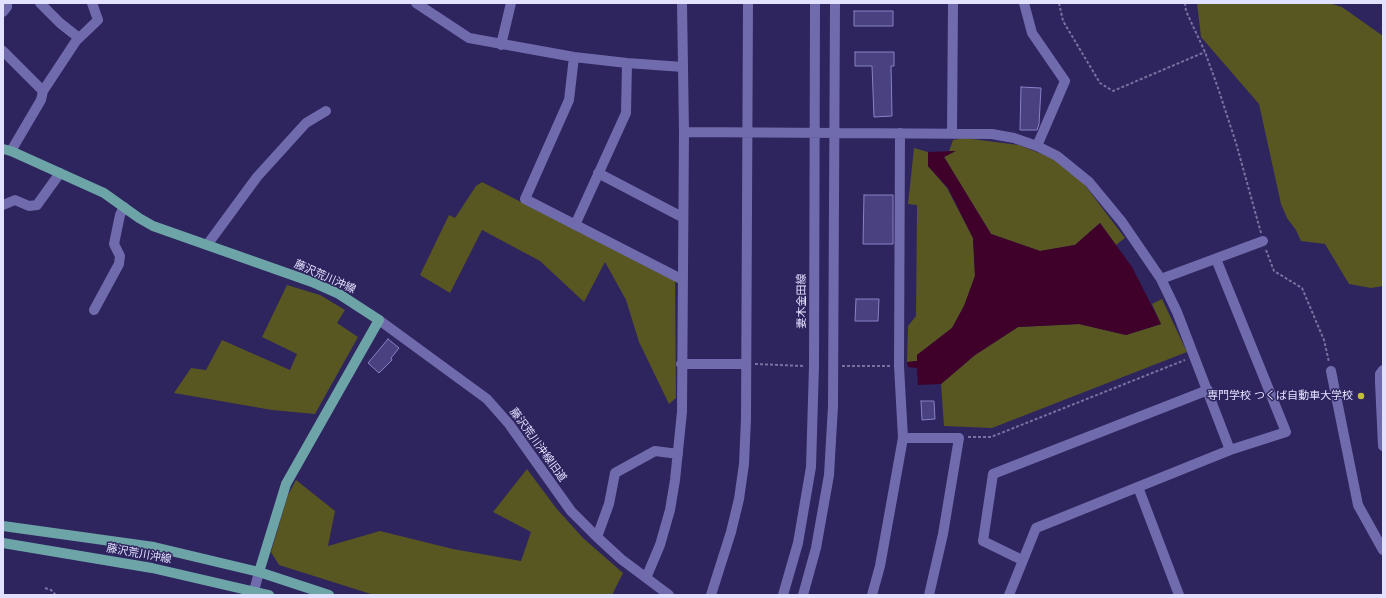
<!DOCTYPE html>
<html>
<head>
<meta charset="utf-8">
<style>
  body { margin:0 }
  #map { position:relative; width:1386px; height:598px; overflow:hidden; background:#2e245e; font-family:Lora,serif }
  canvas { display:block }
  .frame { position:absolute; inset:0; border:4px solid #e2e1ff; pointer-events:none }
</style>
</head>
<body>
<div id="map">
<canvas width="1386" height="598"></canvas>
<div class="frame"></div>
</div>
<script>
const ctx = document.querySelector('canvas').getContext('2d');
ctx.lineJoin = 'round';
function fillPath(path, color) {
  ctx.fillStyle = color;
  ctx.fill(path, 'evenodd');
}
function toPath(rows) {
  const path = new Path2D();
  for (const r of rows) {
    path.moveTo(r[0], r[1]);
    for (let i = 2; i < r.length; i += 2) path.lineTo(r[i], r[i + 1]);
  }
  return path;
}
function stroke(path, color, width, dash) {
  ctx.strokeStyle = color;
  ctx.lineWidth = width;
  ctx.lineCap = dash ? 'butt' : 'round';
  ctx.setLineDash(dash || []);
  ctx.stroke(path);
}
function write(font, color, halo, rows, align = 'center') {
  ctx.font = font + ' Lora,"Noto Sans JP",serif';
  ctx.lineWidth = 3;
  ctx.setLineDash([]);
  ctx.textBaseline = 'middle';
  ctx.strokeStyle = halo;
  ctx.fillStyle = color;
  for (const [text, x, y, turn = 0] of rows) {
    ctx.save();
    ctx.translate(x, y);
    ctx.rotate((+turn || 0) * Math.PI / 180);
    ctx.textAlign = isNaN(turn) ? turn : align;
    if (halo) ctx.strokeText(text, 0, 0);
    ctx.fillText(text, 0, 0);
    ctx.restore();
  }
}
fillPath(toPath([
  [1197,3,1329,3,1342,7,1383,36,1383,286,1371,288,1349,284,1325,244,1301,241,1296,230,1287,218,1281,204,1259,104,1201,37],
  [964,138,1019,145,1052,158,1081,180,1125,238,1116,245,1100,223,1075,245,1040,251,991,234,944,157,954,151,949,151,953,140],
  [914,148,928,152,928,166,947,188,973,238,975,276,964,306,952,328,917,355,917,361,907,362,908,326,916,316,917,205,908,204],
  [482,182,675,281,676,398,669,404,639,342,626,300,605,262,584,302,540,261,482,230,450,293,420,275,449,215,455,218,476,186],
  [287,285,320,295,345,310,337,323,358,337,315,414,272,410,174,393,191,368,206,370,222,340,290,370,297,354,262,337],
  [1162,299,1187,352,992,428,944,426,941,384,975,355,1018,327,1079,324,1126,335,1161,324,1152,304],
  [527,469,556,508,583,538,623,573,612,595,374,595,279,565,271,552,288,495,296,480,335,511,328,546,380,531,453,549,521,561,531,532,493,512]
]), '#585621');
fillPath(toPath([
  [956,151,944,157,991,234,1040,251,1075,245,1100,223,1132,267,1161,324,1126,335,1079,324,1018,327,975,355,941,384,918,385,917,368,908,367,907,362,917,361,917,355,952,328,964,306,975,276,973,238,948,188,928,166,928,152]
]), '#3f002a');
const building = toPath([
  [854,11,893,11,893,26,854,26,854,11],
  [855,52,894,52,894,66,891,66,892,116,874,117,872,66,855,66,855,52],
  [1021,87,1041,88,1039,124,1037,130,1020,130,1021,87],
  [864,195,893,195,893,244,863,244,864,195],
  [856,299,879,299,878,321,855,321,856,299],
  [388,339,399,348,391,358,392,360,379,373,368,363,388,339],
  [921,401,934,401,935,419,922,420,921,401]
]);
fillPath(building, '#494180');
stroke(building, '#8783c6', 1);
stroke(toPath([
  [1059,3,1063,21,1100,83,1113,91,1205,52],
  [1185,3,1186,11,1205,52,1218,88,1236,143,1261,233],
  [1266,250,1274,271,1302,288,1324,340,1329,362],
  [755,364,804,366],
  [842,366,890,366],
  [968,437,991,437,1185,360],
  [45,588,51,590,56,595]
]), '#7872a0', 2, [3, 2]);
stroke(toPath([
  [40,3,60,23,79,38],
  [416,3,469,38,574,57,627,63,683,67],
  [1024,3,1032,33,1065,81,1037,146],
  [3,12,7,7,7,3],
  [501,45,511,3],
  [3,51,43,91,41,100,11,151],
  [574,57,569,100,525,199,681,279],
  [43,91,76,41,98,20,92,3],
  [684,132,992,134,1014,138,1037,146,1057,156,1089,182,1122,222,1161,279,1177,312,1230,450],
  [952,133,953,3],
  [598,173,682,217],
  [3,205,15,200,29,206,37,205,60,173],
  [575,225,626,113,627,63],
  [207,245,257,177,306,123,326,111],
  [1161,279,1263,241],
  [94,310,119,264,120,256,114,244,120,215,124,207],
  [379,320,487,399,509,424,571,511,597,537,621,559,669,595],
  [681,364,746,364],
  [1383,370,1380,374,1380,382,1383,446],
  [1331,371,1358,505,1383,550],
  [903,438,959,438,943,534,929,595],
  [1138,487,1179,595],
  [597,537,609,504,615,473,655,451,678,454],
  [1022,560,983,541,993,474,1208,390],
  [646,578,660,545,670,510,675,480,682,412,684,132,682,3],
  [253,595,259,572],
  [711,595,731,532,739,499,744,464,746,419,748,3],
  [783,595,798,543,811,467,814,366,815,3],
  [803,595,816,548,829,475,833,406,835,3],
  [872,595,880,566,903,438,899,366,900,133],
  [1009,595,1036,528,1230,450,1286,432,1216,259]
]), '#706bac', 10);
stroke(toPath([
  [3,149,11,151,104,193,139,218,153,226,312,282,339,294,379,320,286,484,259,572],
  [3,526,154,547,259,572,329,595],
  [3,543,152,568,269,595]
]), '#6da4a8', 10);
for (const [x, y, r, color] of [
  [1361,396,4,"#c3bd3e"]
]) {
  const dot = new Path2D();
  dot.arc(x, y, r, 0, 2 * Math.PI);
  ctx.fillStyle = color;
  ctx.fill(dot);
  stroke(dot, '#2e245e', 1.5);
}
write('11px', '#e2e1ff', '#2e245e', [
  ["藤沢荒川沖線",325,277,24],
  ["妻木金田線",802,301,-90],
  ["藤沢荒川沖線旧道",538,445,54],
  ["藤沢荒川沖線",139,554,10]
]);
write('11px', '#e2e1ff', '#2e245e', [
  ["専門学校 つくば自動車大学校",1353,396]
], 'right');
</script>
</body>
</html>
